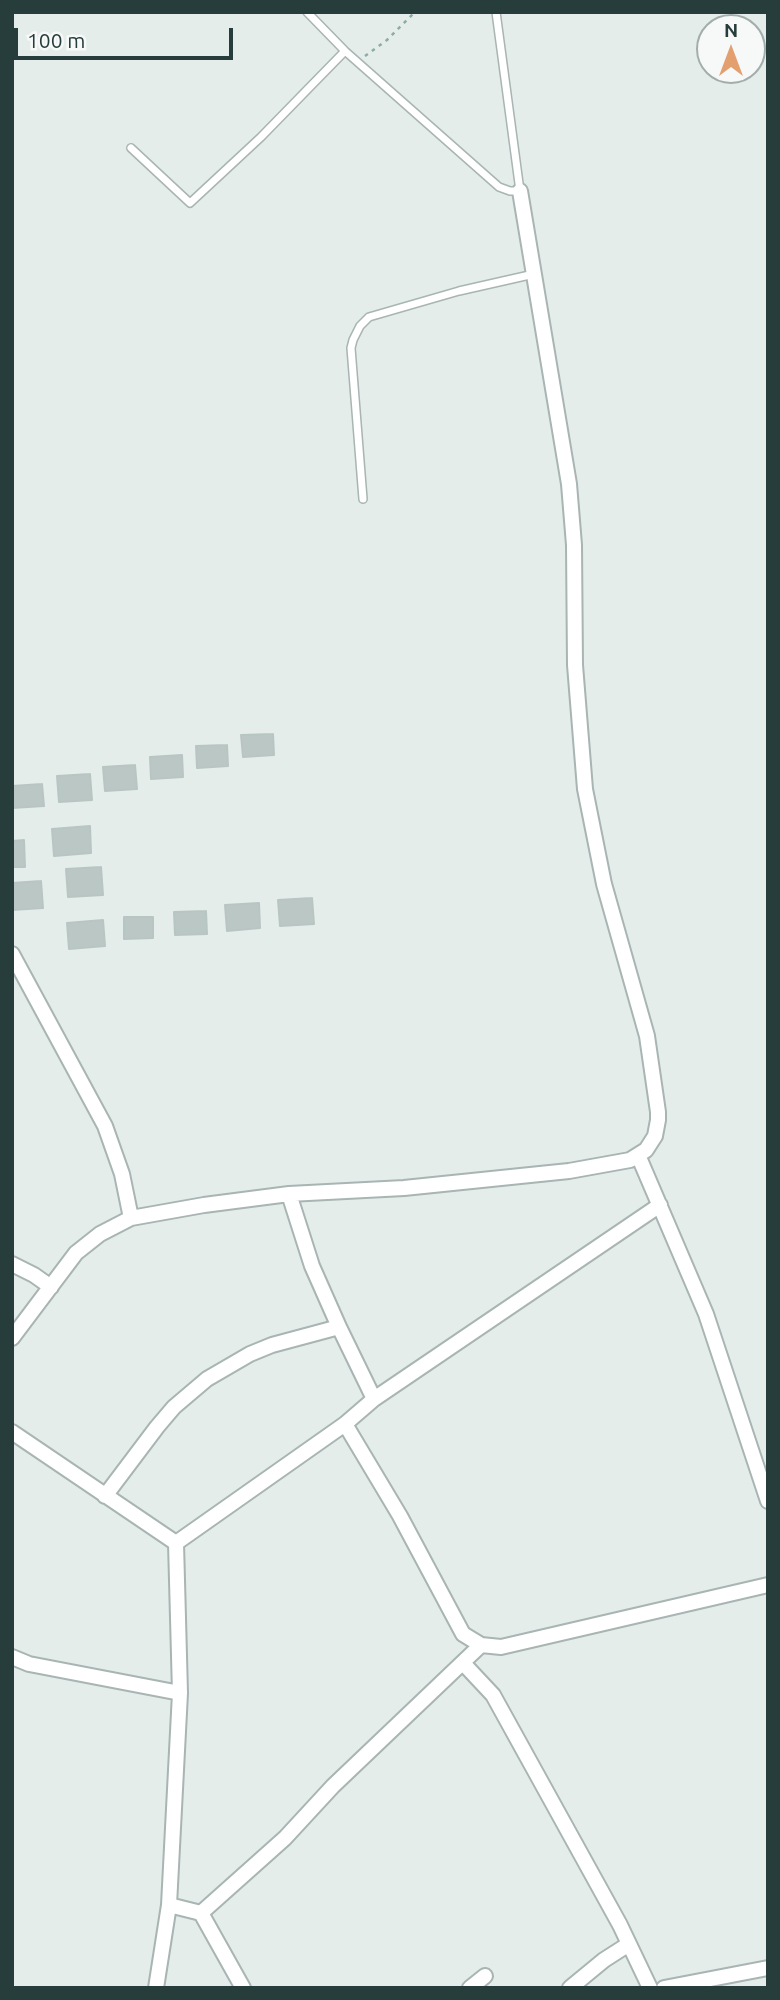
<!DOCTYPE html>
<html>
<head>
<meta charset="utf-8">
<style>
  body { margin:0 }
  #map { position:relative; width:780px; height:2000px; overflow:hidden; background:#e5edeb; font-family:Ubuntu,sans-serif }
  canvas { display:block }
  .frame { position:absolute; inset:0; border:14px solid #263d3b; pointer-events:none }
  .north { position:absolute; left:696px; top:14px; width:70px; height:70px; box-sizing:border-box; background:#f6f9f8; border:2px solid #a3aeac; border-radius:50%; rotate:0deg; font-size:19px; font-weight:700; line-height:28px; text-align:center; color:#263d3b }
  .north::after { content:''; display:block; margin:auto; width:24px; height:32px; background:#e39f6e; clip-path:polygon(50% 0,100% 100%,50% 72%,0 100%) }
  .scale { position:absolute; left:14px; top:28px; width:219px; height:32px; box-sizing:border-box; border:4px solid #263d3b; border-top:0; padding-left:9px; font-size:21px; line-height:24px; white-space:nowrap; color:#263d3b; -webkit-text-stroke:5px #f6f9f8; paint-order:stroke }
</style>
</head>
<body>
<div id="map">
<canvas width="780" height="2000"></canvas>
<div class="frame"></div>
<div class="north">N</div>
<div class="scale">100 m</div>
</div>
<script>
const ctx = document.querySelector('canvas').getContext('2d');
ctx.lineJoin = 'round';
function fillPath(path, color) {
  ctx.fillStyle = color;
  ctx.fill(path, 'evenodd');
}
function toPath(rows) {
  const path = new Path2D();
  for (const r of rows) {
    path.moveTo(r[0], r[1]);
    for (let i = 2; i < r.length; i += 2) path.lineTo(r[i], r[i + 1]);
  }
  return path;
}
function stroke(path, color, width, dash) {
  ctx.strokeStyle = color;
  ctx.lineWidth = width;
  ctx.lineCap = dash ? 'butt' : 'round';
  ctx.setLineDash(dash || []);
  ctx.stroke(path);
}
const building = toPath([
  [273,734,274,755,243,757,241,735,273,734],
  [227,745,228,766,197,768,196,746,227,745],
  [182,755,183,777,151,779,150,757,182,755],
  [135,765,137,789,105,791,103,767,135,765],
  [90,774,92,800,59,802,57,776,90,774],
  [42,784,44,806,12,808,12,786,42,784],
  [90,826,91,853,54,856,52,829,90,826],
  [24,840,25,867,12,867,12,841,24,840],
  [101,867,103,895,68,897,66,869,101,867],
  [41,881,43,908,12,910,12,883,41,881],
  [312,898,314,924,280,926,278,900,312,898],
  [259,903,260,928,227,931,225,905,259,903],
  [206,911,207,934,175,935,174,912,206,911],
  [124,917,153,917,153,938,124,939,124,917],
  [103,920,105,946,69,949,67,923,103,920]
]);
fillPath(building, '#bbc7c4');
stroke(building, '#b8c6c3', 2);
const lane = toPath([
  [307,12,345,51,499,187,510,191,520,191,496,12],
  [131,148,190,203,261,137,345,51],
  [363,499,351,348,353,340,360,326,369,317,459,291,534,274]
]);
const street = toPath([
  [12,954,105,1126,122,1174,131,1218],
  [638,1155,706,1314,768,1501],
  [289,1194,312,1266,339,1327],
  [12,1264,34,1275,51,1287],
  [12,1338,76,1253,100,1234,131,1218,204,1205,289,1194,404,1188,569,1171,630,1160,646,1150,655,1136,658,1120,658,1112,647,1036,604,884,585,789,575,665,574,545,569,484,520,191],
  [374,1399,660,1205],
  [345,1424,400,1516,463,1634,481,1645,501,1647,768,1585],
  [12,1432,176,1543],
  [105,1496,157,1427,174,1407,207,1379,250,1354,272,1345,339,1327,374,1399,345,1424,176,1543],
  [12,1657,29,1664,180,1693],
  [463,1663,493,1695,620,1925,650,1988],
  [169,1905,201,1913,243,1988],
  [201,1913,285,1838,333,1786,481,1645],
  [156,1988,169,1905,180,1693,176,1543],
  [470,1988,485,1976],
  [570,1988,604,1960,629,1944],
  [664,1988,768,1968]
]);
stroke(lane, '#a8b5b3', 10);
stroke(street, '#a8b5b3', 18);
stroke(toPath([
  [365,56,387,40,415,12]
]), '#89ada8', 2.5, [3.5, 5]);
stroke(lane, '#fff', 7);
stroke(street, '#fff', 14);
</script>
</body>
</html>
